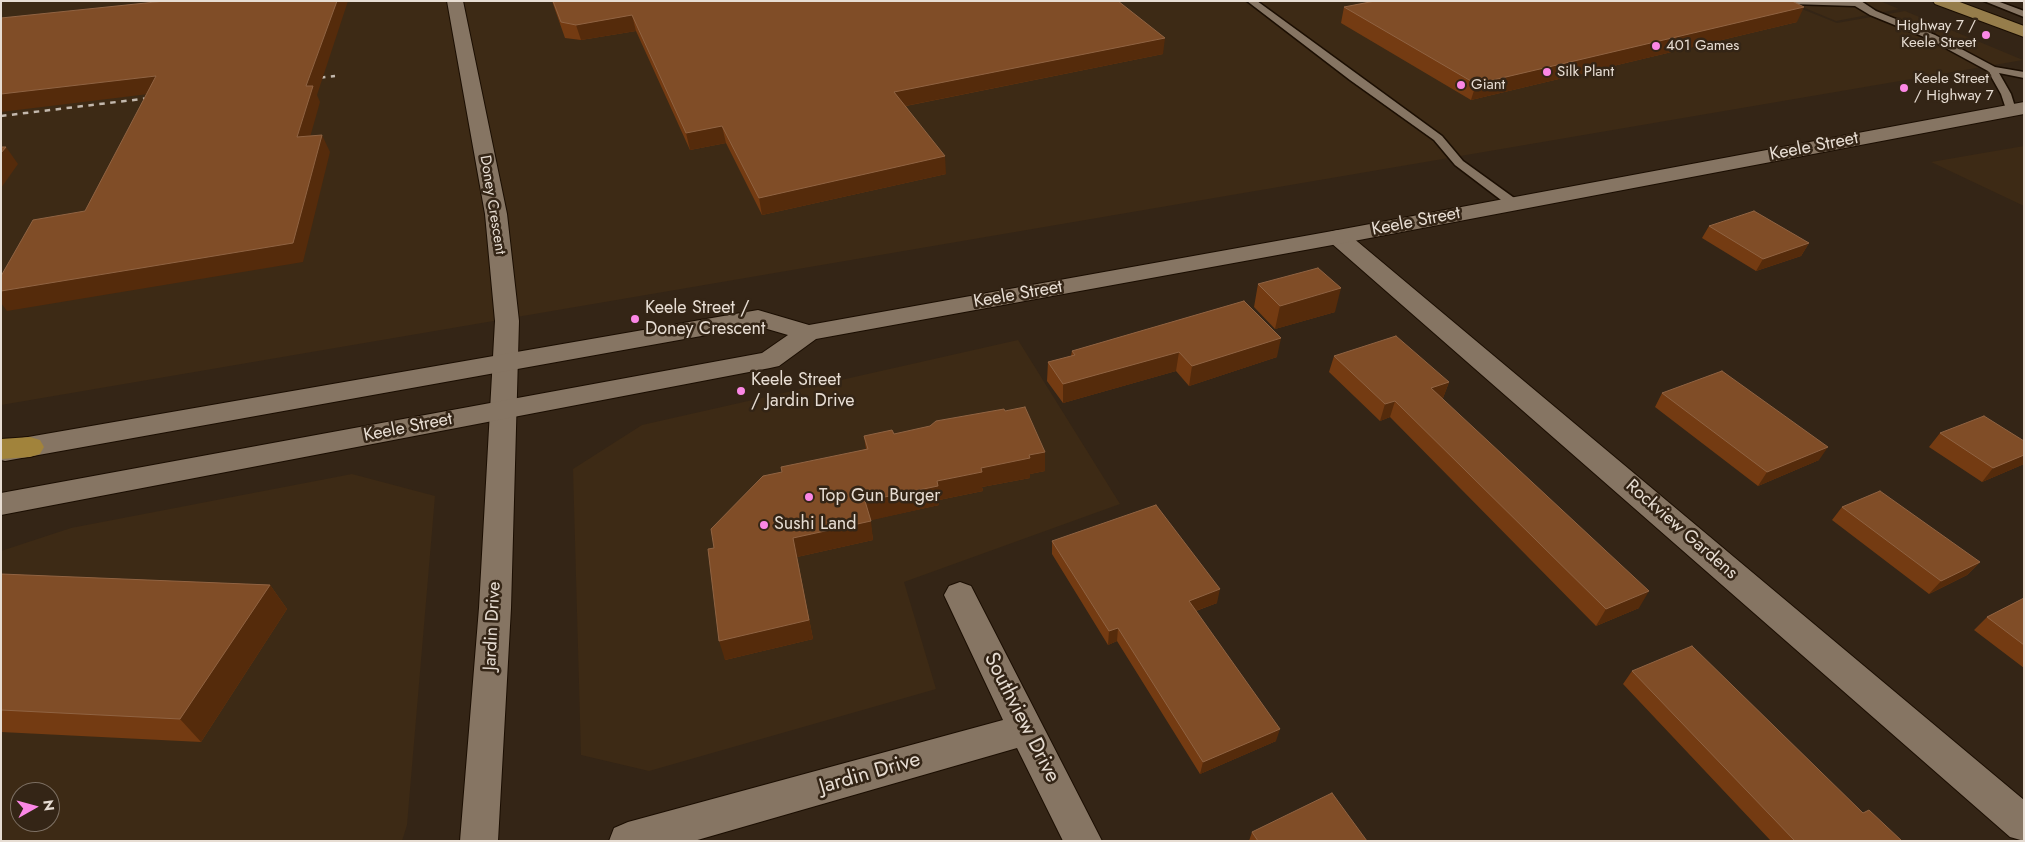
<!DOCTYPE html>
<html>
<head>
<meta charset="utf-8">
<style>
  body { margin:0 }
  #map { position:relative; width:2025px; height:842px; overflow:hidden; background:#342516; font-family:Jost,sans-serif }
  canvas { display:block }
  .frame { position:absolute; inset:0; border:2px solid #e7ddd3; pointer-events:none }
  .north { position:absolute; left:10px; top:782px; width:50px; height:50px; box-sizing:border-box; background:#342516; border:1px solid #7c6f62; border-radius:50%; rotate:83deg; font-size:14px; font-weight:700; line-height:20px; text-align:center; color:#e7ddd3 }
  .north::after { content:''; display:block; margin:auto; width:18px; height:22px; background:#fb87e5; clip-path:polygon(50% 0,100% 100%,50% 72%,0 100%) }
</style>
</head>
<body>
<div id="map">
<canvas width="2025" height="842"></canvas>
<div class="frame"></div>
<div class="north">N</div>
</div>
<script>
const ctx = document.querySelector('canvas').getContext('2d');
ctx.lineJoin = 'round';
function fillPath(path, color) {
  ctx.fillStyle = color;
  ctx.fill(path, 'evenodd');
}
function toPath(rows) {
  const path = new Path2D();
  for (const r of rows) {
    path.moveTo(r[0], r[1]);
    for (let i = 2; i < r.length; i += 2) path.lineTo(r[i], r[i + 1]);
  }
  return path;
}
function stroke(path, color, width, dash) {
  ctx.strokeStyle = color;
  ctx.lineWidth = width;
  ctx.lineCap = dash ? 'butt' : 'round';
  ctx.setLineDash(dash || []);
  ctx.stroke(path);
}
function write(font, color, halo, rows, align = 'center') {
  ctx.font = font + ' Jost,sans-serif';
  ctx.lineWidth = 5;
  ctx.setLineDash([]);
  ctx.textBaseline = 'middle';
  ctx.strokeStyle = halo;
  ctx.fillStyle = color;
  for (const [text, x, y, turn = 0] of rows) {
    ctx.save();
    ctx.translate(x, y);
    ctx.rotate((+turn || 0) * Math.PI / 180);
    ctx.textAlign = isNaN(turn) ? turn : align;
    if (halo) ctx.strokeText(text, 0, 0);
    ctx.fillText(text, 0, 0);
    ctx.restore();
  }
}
fillPath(toPath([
  [1,1,1782,1,1837,23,1905,11,2023,60,1,405],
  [1788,1,1880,1,1899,9,1836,21],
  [2024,146,2024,206,1931,162],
  [1018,340,1120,504,904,582,936,689,649,771,581,755,573,469,642,425],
  [352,474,435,496,407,825,402,841,1,841,1,551,71,528],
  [20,792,50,792,50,822,20,822]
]), '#3d2a15');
const service = toPath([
  [1247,1,1257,1,1442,136,1463,161,1517,200,1519,203,1517,206,1509,206,1455,165,1434,140,1350,80,1247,1],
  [1787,1,1861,1,1876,11,1935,35,1995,67,2024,72,2024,78,1999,73,2011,94,2016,110,2015,112,2007,112,2001,94,1988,71,1929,39,1870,15,1855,6,1791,4,1787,1],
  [1984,1,1997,1,2024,11,2024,17,1984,1]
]);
const minor = toPath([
  [447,1,463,1,507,214,519,321,511,608,498,841,460,841,479,608,495,321,485,214,447,1],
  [1338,230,1346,232,2024,800,2024,841,2010,837,1330,242,1327,237,1330,232,1338,230],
  [960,582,971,586,1102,841,1063,841,1017,748,694,841,609,841,614,828,628,822,1003,720,944,595,949,586,960,582]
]);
const secondary = toPath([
  [2024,102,2024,114,1338,244,816,339,779,366,770,368,1,515,1,493,762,353,788,335,757,326,5,461,1,460,1,442,5,441,758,310,809,325,1338,230,2024,102]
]);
const primary = toPath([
  [1933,1,1957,1,2024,26,2024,37,1935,4,1933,1]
]);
const motorway = toPath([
  [30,437,40,440,44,447,40,454,30,457,1,459,1,439,30,437]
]);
stroke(service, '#1b0e02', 3);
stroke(minor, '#1b0e02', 2);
stroke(secondary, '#1b0e02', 2);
stroke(primary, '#1b0e02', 2);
stroke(motorway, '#1b0e02', 2);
fillPath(service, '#867563');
fillPath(minor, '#867563');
fillPath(secondary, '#867563');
fillPath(primary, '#967d4b');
fillPath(motorway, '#a1833b');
stroke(toPath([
  [309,79,335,76],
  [1,116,158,97]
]), '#c3b8ad', 2.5, [5.5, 5.5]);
fillPath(toPath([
  [552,1,1118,1,1163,54,906,106,946,174,762,215,726,143,690,150,636,31,581,40,565,38],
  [1367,1,1792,1,1797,22,1471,100,1341,23,1344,7,1369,2],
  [1709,226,1809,243,1801,256,1756,271,1702,238],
  [1258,284,1335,312,1275,329,1254,307],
  [1244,301,1277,357,1189,386,1176,371,1063,403,1047,381,1048,362,1071,356,1072,351],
  [1334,356,1449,382,1443,398,1442,399,1639,608,1596,626,1390,417,1380,421,1329,372],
  [1662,393,1819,460,1758,486,1655,407],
  [1940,433,2024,441,2024,464,1982,482,1929,447],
  [894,434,1045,471,1030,474,1030,478,982,487,983,491,939,500,939,505,870,520,873,540,797,557,813,639,725,660,714,548,782,472,866,449,864,436],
  [1842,507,1980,562,1967,575,1929,594,1832,520],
  [1052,541,1217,603,1196,611,1276,741,1200,774,1117,641,1108,645,1052,554],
  [1,574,270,585,287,609,201,742,1,732],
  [2024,598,2024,668,1974,630,1987,617],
  [1632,671,1863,813,1902,841,1771,841,1623,684],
  [1252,832,1367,841,1249,841]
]), '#743b12');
fillPath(toPath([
  [337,1,348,1,317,95,320,102,305,155,297,137,306,86],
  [1804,7,1797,22,1471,100,1476,84],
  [632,15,636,31,581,40,576,25],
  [1165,38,1163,54,895,108,894,92],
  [156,76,165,92,1,112,1,94],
  [722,126,726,143,690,150,686,133],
  [322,135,330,152,303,262,7,311,1,303,1,291],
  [6,147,18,164,1,188,1,153],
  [945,156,946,174,762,215,759,198],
  [1809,243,1801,256,1756,271,1763,259],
  [1341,288,1335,312,1275,329,1280,306],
  [1281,338,1277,357,1189,386,1192,366],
  [1179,352,1176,371,1063,403,1063,384],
  [1449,382,1443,398,1425,405,1431,388],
  [1395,401,1390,417,1380,421,1385,404],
  [1828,447,1819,460,1758,486,1767,472],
  [1045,452,1045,471,1030,474,1030,478,982,487,983,491,939,500,939,505,868,521,865,501,981,468,1029,455],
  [2024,455,2024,464,1982,482,1993,468],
  [871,521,873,540,797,557,813,639,725,660,719,641,793,538],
  [1980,562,1967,575,1929,594,1941,581],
  [270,585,287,609,201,742,180,719],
  [1220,589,1217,603,1187,614,1189,601],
  [1649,591,1639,608,1596,626,1606,609],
  [1118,628,1117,641,1108,645,1109,631],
  [1280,729,1276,741,1200,774,1203,762]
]), '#552b0b');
const building = toPath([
  [165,1,337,1,306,86,313,86,297,137,322,135,293,243,1,291,1,276,33,220,85,211,156,76,1,94,1,18,165,1],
  [553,1,1118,1,1165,38,894,92,945,156,759,198,722,126,686,133,632,15,576,25,561,22,553,1],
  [1375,1,1792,1,1804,7,1476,84,1344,7,1375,1],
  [1,147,6,147,1,153,1,147],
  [1754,211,1809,243,1763,259,1709,226,1754,211],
  [1318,268,1341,288,1280,306,1258,284,1318,268],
  [1244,301,1281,338,1192,366,1179,352,1063,384,1048,362,1075,355,1072,351,1244,301],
  [1396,336,1449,382,1431,388,1649,591,1606,609,1395,401,1385,404,1334,356,1396,336],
  [1722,371,1828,447,1767,472,1662,393,1722,371],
  [1025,407,1045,452,1029,455,1030,458,981,468,982,472,937,481,938,486,865,501,871,521,793,538,809,620,719,641,708,549,714,548,711,529,763,476,782,472,781,467,868,449,864,436,892,430,894,434,930,426,936,421,1004,409,1005,411,1025,407],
  [1984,416,2024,441,2024,455,1993,468,1940,433,1984,416],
  [1880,491,1980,562,1941,581,1842,507,1880,491],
  [1156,505,1220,589,1189,601,1280,729,1203,762,1118,628,1109,631,1052,541,1156,505],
  [1,574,270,585,180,719,1,710,1,574],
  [2024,598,2024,645,1987,617,2024,598],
  [1692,646,1863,813,1869,810,1902,841,1795,841,1632,671,1692,646],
  [1332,793,1367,841,1258,841,1252,832,1332,793]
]);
fillPath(building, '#804d27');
stroke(building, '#906342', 1);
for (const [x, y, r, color] of [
  [1986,35,5,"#fb87e5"],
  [1656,46,5,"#fb87e5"],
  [1547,72,5,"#fb87e5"],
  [1461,85,5,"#fb87e5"],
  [1904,88,5,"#fb87e5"],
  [635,319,5,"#fb87e5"],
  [741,391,5,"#fb87e5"],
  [809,497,5,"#fb87e5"],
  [764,525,5,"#fb87e5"]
]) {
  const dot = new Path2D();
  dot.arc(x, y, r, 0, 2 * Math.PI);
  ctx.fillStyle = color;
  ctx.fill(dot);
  stroke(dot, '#342516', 2);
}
write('15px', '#e7ddd3', '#342516', [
  ["Highway 7 /",1976,26,"right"],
  ["Keele Street",1976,43,"right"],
  ["401 Games",1666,46],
  ["Silk Plant",1557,72],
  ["Keele Street",1914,79],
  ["/ Highway 7",1914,96],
  ["Giant",1471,85]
], 'left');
write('15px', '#e7ddd3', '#342516', [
  ["Doney Crescent",492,205,81]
]);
write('18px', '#e7ddd3', '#342516', [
  ["Keele Street",1814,147,-11],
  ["Keele Street",1416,222,-11],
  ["Keele Street",1018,295,-10],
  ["Keele Street",408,428,-11],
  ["Rockview Gardens",1681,530,41],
  ["Jardin Drive",493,626,-87]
]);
write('18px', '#e7ddd3', '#342516', [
  ["Keele Street /",645,309],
  ["Doney Crescent",645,330],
  ["Keele Street",751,381],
  ["/ Jardin Drive",751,402],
  ["Top Gun Burger",819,497],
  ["Sushi Land",774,525]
], 'left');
write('21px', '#e7ddd3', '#342516', [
  ["Southview Drive",1021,718,63],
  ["Jardin Drive",870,774,-16]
]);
</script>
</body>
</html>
